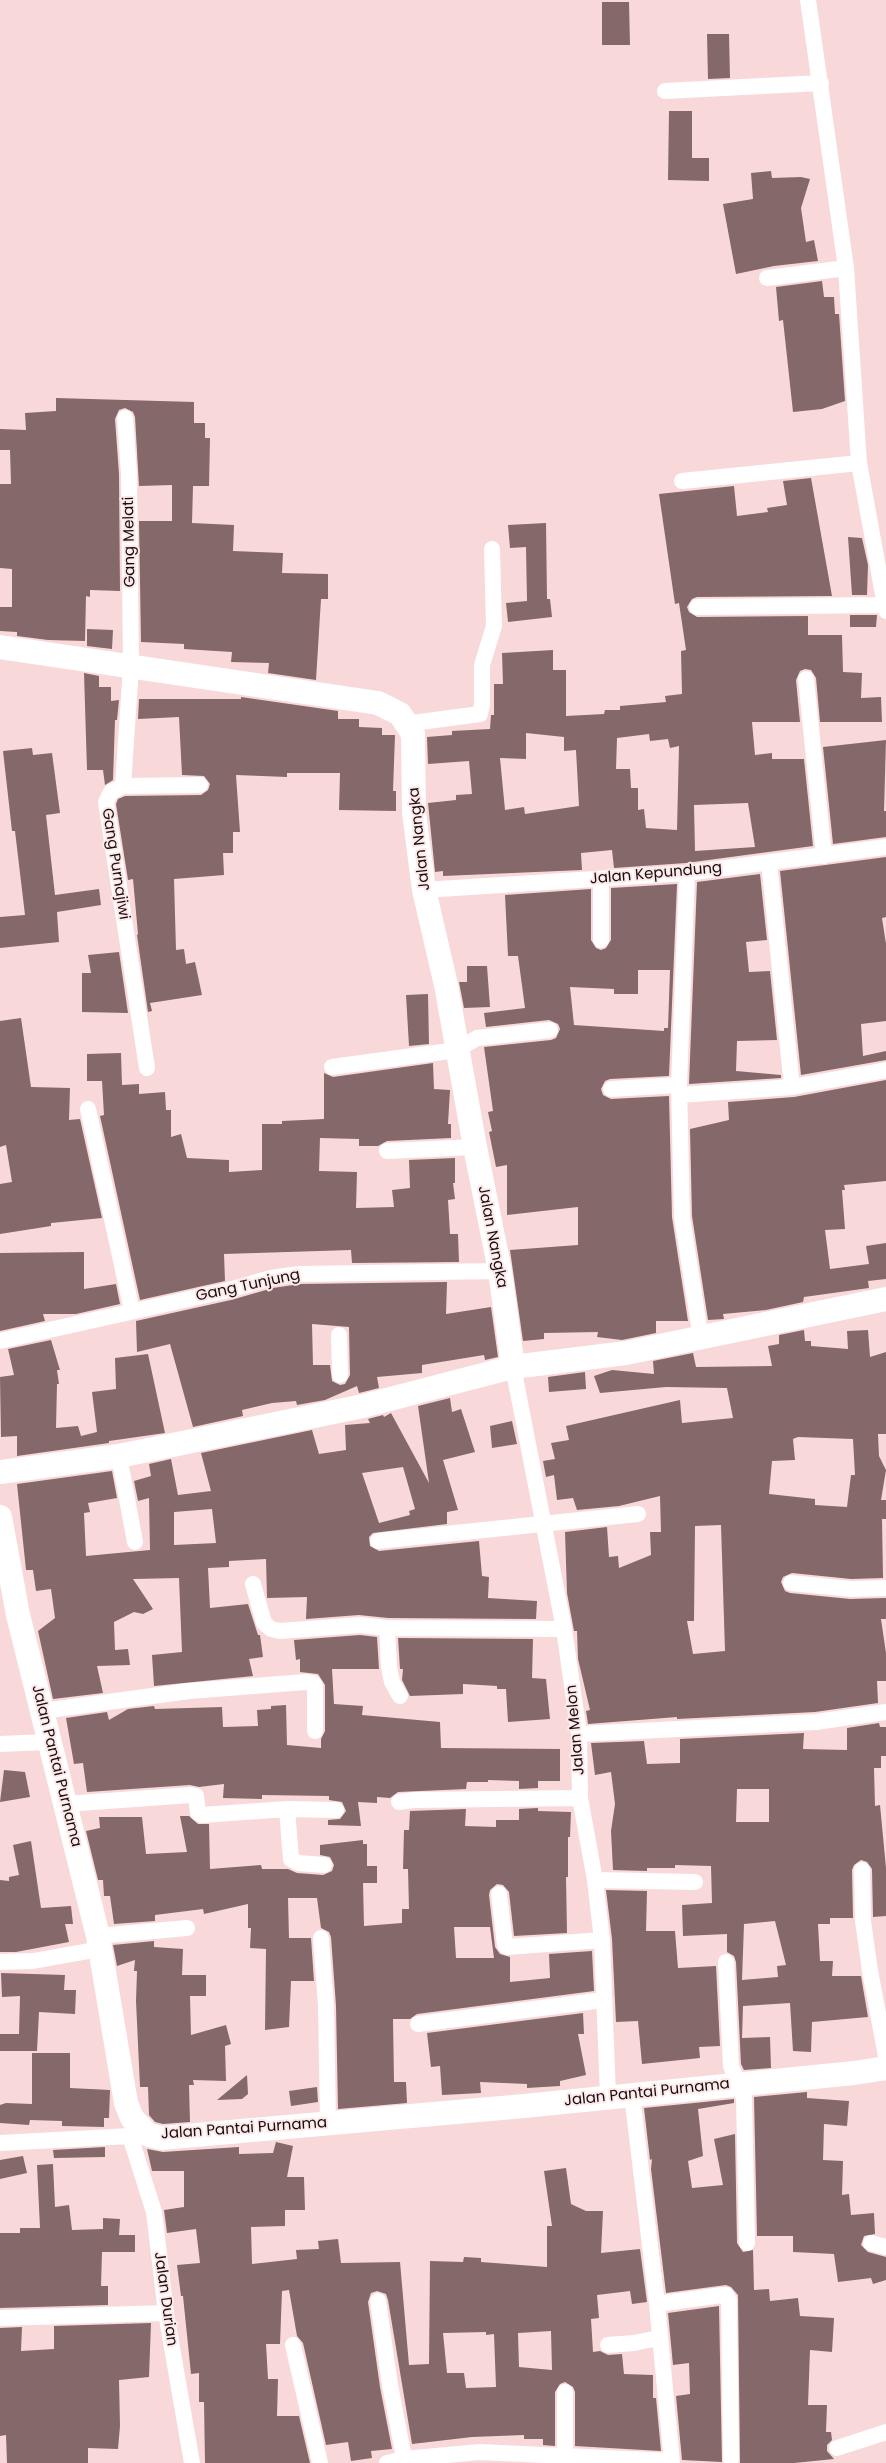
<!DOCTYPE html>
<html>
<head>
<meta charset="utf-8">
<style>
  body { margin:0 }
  canvas { display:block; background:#f9d8d9 }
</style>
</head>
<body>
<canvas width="886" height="2463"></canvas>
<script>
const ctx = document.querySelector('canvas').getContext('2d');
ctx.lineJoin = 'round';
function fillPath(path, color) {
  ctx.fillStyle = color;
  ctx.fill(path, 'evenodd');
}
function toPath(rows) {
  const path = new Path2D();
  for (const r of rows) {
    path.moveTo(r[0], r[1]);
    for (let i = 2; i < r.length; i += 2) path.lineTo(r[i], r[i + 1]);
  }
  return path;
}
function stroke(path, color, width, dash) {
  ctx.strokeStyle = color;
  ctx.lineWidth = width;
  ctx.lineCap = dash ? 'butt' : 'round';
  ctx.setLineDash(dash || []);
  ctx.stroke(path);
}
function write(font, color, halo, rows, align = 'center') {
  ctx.font = font + ' Poppins,sans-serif';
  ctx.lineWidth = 4;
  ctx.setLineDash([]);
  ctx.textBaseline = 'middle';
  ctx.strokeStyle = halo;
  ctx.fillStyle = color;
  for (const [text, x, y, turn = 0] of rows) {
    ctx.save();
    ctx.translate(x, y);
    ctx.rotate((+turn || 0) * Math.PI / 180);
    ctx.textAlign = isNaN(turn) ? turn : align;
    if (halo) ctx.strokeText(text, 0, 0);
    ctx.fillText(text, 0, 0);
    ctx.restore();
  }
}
fillPath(toPath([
  [602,2,629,2,630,45,602,45],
  [707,34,729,34,730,78,708,79],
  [669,111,692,111,692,158,709,158,709,181,668,180],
  [771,171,772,178,801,177,810,179,801,208,806,242,814,240,818,261,774,266,736,274,723,204,753,199,751,173],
  [822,281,824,297,834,297,835,314,839,314,845,401,822,409,793,412,783,320,779,321,776,287],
  [56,398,194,402,194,423,205,423,205,438,210,438,209,486,193,486,192,523,234,525,233,551,283,553,282,573,328,574,328,599,321,599,316,680,268,673,269,663,231,662,232,652,184,649,184,644,141,642,139,521,172,521,172,485,139,486,135,417,133,412,125,408,119,410,115,419,119,474,120,591,90,590,90,597,86,596,85,641,48,640,17,636,17,632,0,631,0,607,12,607,12,569,0,568,0,484,11,484,10,450,0,450,0,429,26,430,25,413,56,411],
  [811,478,832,596,697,597,692,599,687,607,689,612,697,617,808,616,808,635,842,635,843,672,862,673,861,698,881,697,882,722,820,722,816,678,811,670,805,669,800,671,796,680,800,722,752,722,755,755,772,753,772,759,804,759,813,846,686,863,614,868,612,850,581,853,582,870,443,876,443,871,435,872,428,803,456,800,456,795,472,794,469,761,428,764,427,737,452,735,452,731,490,729,491,715,494,715,494,684,503,684,502,653,553,650,553,670,566,670,566,716,604,714,605,710,620,710,620,706,666,702,665,696,682,694,681,651,686,650,679,603,675,604,659,494,734,486,737,516,768,512,767,508,787,505,783,481],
  [526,733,564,737,564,751,576,750,579,806,525,814,524,807,505,810,500,758,526,759],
  [649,734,650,741,668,739,670,748,679,746,677,830,646,828,644,809,638,810,638,788,631,788,630,769,616,769,617,738],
  [748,803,755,847,695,851,694,805],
  [546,523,547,599,550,599,552,617,508,622,506,603,527,601,526,547,510,548,508,525],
  [848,537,862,538,868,565,867,595,852,595],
  [850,615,877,615,876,627,850,627],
  [87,629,113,630,112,649,87,646],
  [84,673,99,676,99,687,111,687,111,701,119,700,117,720,115,720,113,780,105,785,103,770,87,770],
  [241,697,338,711,338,719,359,719,359,727,382,728,382,735,395,735,393,791,396,791,396,811,339,810,340,773,287,773,287,777,236,775,240,832,233,832,233,853,223,853,224,875,174,879,176,950,184,949,186,964,195,962,202,995,150,1003,152,1011,148,1012,137,935,138,934,133,879,128,880,116,804,118,799,125,796,201,795,208,790,210,784,204,776,182,775,179,717,138,719,139,699,241,699],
  [886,740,884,811,886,811,886,837,833,844,823,747],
  [32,748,33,755,52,753,60,813,46,815,55,895,99,889,101,905,57,912,59,942,0,948,0,917,25,915,15,831,12,831,3,751],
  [886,857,886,917,882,918,886,944,886,1021,861,1024,863,1056,886,1051,886,1060,801,1075,780,871],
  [760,874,767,940,746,942,749,972,770,971,777,1040,737,1041,736,1071,781,1075,781,1078,689,1084,697,882],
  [677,884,669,1076,610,1079,605,1081,601,1089,603,1095,611,1099,669,1096,672,1217,688,1321,656,1321,656,1333,622,1340,597,1337,598,1332,544,1333,544,1339,523,1341,510,1250,578,1245,578,1207,507,1215,507,1165,496,1167,489,1132,492,1131,488,1112,493,1111,484,1047,551,1040,556,1038,560,1029,558,1024,549,1020,486,1027,484,1013,525,1008,518,956,508,956,505,895,591,889,591,940,596,948,601,950,606,948,611,940,611,888],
  [638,970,670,970,668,1028,664,1028,664,1031,574,1025,570,987,614,989,614,994,638,994],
  [119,952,128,1013,82,1012,82,973,91,973,88,955],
  [467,966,487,966,490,1007,464,1008,459,982,467,982],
  [428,994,429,1044,409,1046,406,995],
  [21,1018,31,1087,70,1088,69,1120,80,1119,102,1218,51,1223,51,1226,0,1234,0,1184,12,1182,6,1145,0,1147,0,1021],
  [121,1053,122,1085,139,1084,139,1094,165,1092,166,1110,171,1110,171,1137,181,1134,187,1158,229,1160,229,1172,262,1170,262,1124,282,1124,282,1121,324,1119,324,1073,333,1077,433,1063,434,1089,450,1090,448,1124,451,1124,451,1138,387,1141,378,1146,359,1146,359,1139,320,1138,319,1171,357,1172,356,1208,394,1207,392,1190,410,1188,409,1160,455,1158,455,1183,453,1183,455,1199,448,1200,450,1234,458,1234,459,1262,352,1263,351,1250,224,1254,225,1281,140,1300,100,1116,104,1115,102,1081,87,1081,87,1054],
  [886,1080,886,1181,844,1185,845,1190,842,1190,845,1229,825,1230,830,1269,869,1264,866,1246,886,1243,886,1279,868,1281,869,1288,804,1297,803,1302,766,1310,723,1314,724,1319,708,1320,692,1216,690,1129,729,1120,728,1102,794,1097],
  [84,1252,84,1289,116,1284,120,1304,76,1314,43,1314,45,1321,0,1331,0,1253],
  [447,1282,446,1314,491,1307,498,1357,485,1360,484,1355,422,1365,422,1373,377,1377,379,1388,359,1393,357,1386,325,1400,297,1405,296,1401,272,1403,242,1410,243,1416,193,1427,170,1344,137,1352,136,1321,231,1300,273,1288,300,1284],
  [312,1324,349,1327,350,1375,345,1384,340,1385,332,1381,330,1365,313,1365],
  [804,1330,805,1341,811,1341,811,1346,848,1349,847,1331,868,1330,870,1357,886,1352,886,1434,878,1434,879,1456,886,1470,881,1500,886,1500,886,1519,882,1519,883,1578,851,1579,792,1573,783,1577,781,1582,785,1591,790,1593,850,1599,886,1598,886,1619,881,1619,886,1653,886,1681,877,1681,878,1703,815,1712,677,1719,677,1717,588,1724,586,1711,590,1710,578,1659,577,1631,574,1631,567,1593,565,1532,607,1527,609,1557,618,1556,619,1568,651,1555,650,1532,661,1532,660,1496,619,1506,577,1510,573,1498,557,1500,554,1475,546,1477,543,1461,555,1459,551,1443,569,1440,566,1426,680,1400,682,1423,733,1418,727,1388,666,1387,600,1393,594,1376,612,1370,654,1374,653,1361,693,1353,696,1367,772,1366,768,1346,779,1344,779,1335],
  [798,1437,853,1439,855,1475,851,1475,847,1507,815,1505,815,1499,769,1494,772,1461,795,1460,793,1439],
  [721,1525,725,1651,693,1654,687,1621,694,1621,695,1526],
  [51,1340,60,1370,57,1370,59,1384,57,1384,56,1428,78,1426,81,1436,97,1432,92,1392,116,1389,115,1358,148,1354,165,1433,109,1441,109,1443,17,1456,17,1436,1,1437,0,1377,14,1375,8,1349],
  [585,1372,586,1389,549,1392,548,1377],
  [450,1398,452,1412,461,1409,475,1452,443,1460,458,1510,447,1512,447,1524,373,1533,369,1537,370,1546,379,1551,479,1541,482,1576,489,1577,488,1598,537,1601,536,1619,388,1618,359,1615,306,1619,307,1597,267,1598,266,1559,229,1561,229,1567,208,1568,210,1608,248,1604,258,1635,260,1635,263,1657,249,1659,253,1676,154,1686,152,1655,182,1652,179,1578,133,1579,153,1609,143,1614,134,1612,114,1622,115,1650,128,1649,130,1665,97,1666,103,1693,53,1699,38,1631,55,1618,51,1589,36,1591,33,1570,26,1570,17,1484,112,1471,117,1498,88,1503,90,1512,84,1513,86,1556,150,1550,149,1498,138,1501,134,1481,151,1476,149,1464,171,1459,178,1495,211,1491,201,1453,312,1430,319,1454,346,1450,345,1425,370,1423,368,1419,383,1415,384,1417,391,1413,429,1483,418,1406],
  [403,1467,415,1509,409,1511,410,1515,379,1523,362,1473],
  [212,1509,216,1543,174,1545,174,1512],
  [512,1421,517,1444,492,1448,490,1426],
  [360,1635,377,1637,379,1669,332,1669,334,1704,363,1706,362,1715,440,1722,441,1748,560,1749,560,1781,538,1781,538,1788,519,1789,519,1781,488,1780,488,1782,467,1782,466,1789,398,1792,390,1798,377,1797,377,1803,358,1802,361,1826,328,1825,328,1820,340,1819,346,1811,342,1802,329,1800,329,1796,262,1795,262,1799,223,1798,224,1784,199,1787,190,1785,87,1792,83,1763,74,1764,66,1718,107,1712,109,1720,128,1709,154,1706,155,1709,222,1707,223,1727,258,1726,257,1710,271,1709,271,1706,286,1705,287,1745,321,1748,321,1739,325,1731,325,1685,318,1674,300,1672,300,1659,296,1660,294,1640],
  [398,1638,533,1639,532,1678,546,1679,550,1719,508,1722,506,1689,497,1689,497,1686,463,1684,463,1694,410,1696,402,1680,403,1669,400,1669],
  [879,1723,880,1727,886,1727,886,1756,881,1756,881,1768,874,1768,875,1806,880,1805,886,1868,886,1916,873,1917,872,1869,867,1862,861,1860,854,1865,852,1870,853,1918,830,1918,830,1924,818,1924,820,1961,833,1961,832,1976,861,1976,868,2017,812,2022,811,2052,793,2051,790,2003,743,2006,742,2038,770,2037,771,2068,744,2070,741,2064,736,1962,734,1956,727,1952,727,1934,683,1936,682,1905,712,1903,711,1866,675,1865,675,1868,647,1868,647,1871,613,1870,611,1831,615,1804,611,1772,595,1775,591,1743,644,1741,647,1764,680,1763,680,1739,804,1733,803,1749,847,1750,847,1728],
  [737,1789,769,1789,769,1822,736,1822],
  [775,1921,786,1965,777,1966,778,1977,742,1980,744,1924],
  [4,1770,25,1772,30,1797,0,1802],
  [538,1808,538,1811,571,1812,570,1837,568,1837,568,1877,566,1877,567,1933,514,1936,509,1892,503,1885,497,1884,490,1890,489,1895,495,1947,500,1954,510,1957,510,1982,550,1978,549,1954,592,1951,594,1991,417,2014,410,2019,393,2019,394,2082,406,2082,407,2103,338,2109,336,2006,331,1937,329,1932,321,1928,317,1898,288,1898,289,1938,311,1938,314,1981,291,1981,289,2027,265,2030,266,1949,250,1948,251,1928,248,1928,248,1904,204,1914,203,1909,155,1915,155,1921,114,1924,110,1896,104,1896,103,1880,98,1880,86,1831,100,1828,99,1817,142,1817,146,1854,187,1852,180,1816,189,1816,198,1824,209,1824,210,1869,261,1865,262,1869,288,1869,297,1873,323,1875,332,1871,334,1865,330,1857,320,1855,320,1845,363,1840,363,1844,367,1844,367,1866,377,1866,377,1883,363,1883,364,1926,402,1923,402,1909,409,1909,408,1869,403,1869,404,1830,409,1830,410,1811,466,1809,465,1826,496,1827,496,1820,519,1820,519,1809],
  [454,1927,490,1927,494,1958,456,1958],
  [31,1841,41,1908,71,1906,73,1924,65,1924,69,1942,16,1952,0,1952,0,1880,9,1881,9,1877,19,1875,13,1845],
  [606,1890,647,1891,646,1931,675,1931,678,1968,716,1966,720,2046,699,2047,700,2058,642,2064,638,2021,616,2022,612,1939],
  [154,1941,154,1947,183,1949,182,1975,206,1975,206,1996,190,1996,191,2035,226,2025,231,2044,225,2046,226,2081,193,2080,194,2085,189,2085,190,2122,163,2124,155,2122,149,2115,148,2087,140,2087,136,2001,137,1971,134,1971,135,1960,117,1966,113,1945],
  [1,1973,65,1975,64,1990,76,1990,75,2014,39,2012,37,2051,0,2051,0,2034,19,2034,20,1996,2,1997],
  [583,2013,584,2034,578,2034,586,2075,560,2081,560,2086,527,2088,527,2084,480,2082,481,2093,442,2095,440,2066,431,2067,427,2033],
  [32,2053,70,2053,70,2088,110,2090,109,2118,104,2118,104,2127,62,2126,62,2121,30,2120,29,2125,0,2123,0,2105,6,2103,32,2104],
  [247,2075,248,2094,242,2099,217,2100],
  [317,2087,318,2102,291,2106,289,2091],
  [807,2092,807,2098,849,2101,847,2126,824,2124,823,2160,843,2161,842,2195,849,2194,851,2215,874,2213,875,2234,864,2236,861,2245,868,2252,886,2257,886,2280,873,2284,871,2278,838,2282,834,2254,793,2252,793,2236,757,2236,754,2097],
  [734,2099,734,2103,698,2109,703,2156,688,2161,692,2188,723,2185,714,2139,735,2134,737,2243,743,2252,753,2250,754,2290,769,2289,770,2301,798,2298,800,2316,834,2318,832,2352,810,2350,808,2405,827,2405,826,2432,831,2432,832,2440,827,2445,827,2451,834,2459,794,2463,740,2463,738,2295,731,2287,726,2285,666,2293,651,2169,652,2159,650,2160,644,2108],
  [276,2142,293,2146,287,2177,304,2177,305,2210,285,2210,285,2226,251,2227,252,2264,297,2259,296,2250,319,2249,318,2241,338,2239,341,2263,400,2262,409,2365,429,2364,430,2261,463,2262,464,2257,481,2258,481,2262,547,2267,547,2226,552,2226,544,2171,566,2168,571,2204,586,2211,603,2211,601,2253,640,2249,647,2302,632,2304,630,2291,597,2295,599,2318,591,2319,593,2352,600,2351,608,2355,622,2354,624,2374,653,2375,653,2398,656,2398,661,2451,575,2446,575,2392,573,2387,565,2382,560,2384,555,2392,555,2446,543,2445,543,2439,524,2439,524,2435,472,2437,412,2444,388,2300,386,2294,377,2291,371,2293,368,2302,380,2387,392,2449,371,2451,372,2458,351,2461,348,2442,326,2445,303,2343,297,2336,289,2290,282,2291,280,2344,266,2344,268,2379,278,2379,277,2416,299,2416,310,2463,205,2463,204,2402,199,2402,199,2373,191,2374,183,2296,181,2296,177,2265,200,2263,196,2229,167,2233,164,2210,184,2207,184,2171,152,2171,147,2149,163,2152,239,2147,239,2154,273,2153],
  [551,2331,552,2370,519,2367,518,2333],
  [486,2332,486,2335,494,2334,496,2387,466,2388,464,2373,447,2373,443,2333],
  [105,2147,105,2157,54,2158,53,2150],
  [23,2156,27,2173,0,2179,0,2160],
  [53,2164,55,2207,69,2205,72,2230,103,2229,103,2218,120,2219,119,2235,135,2235,135,2252,102,2252,101,2286,108,2286,108,2305,0,2308,0,2233,20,2233,20,2228,40,2228,37,2165],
  [719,2306,722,2462,682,2460,676,2396,690,2394,689,2363,673,2365,668,2313],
  [151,2323,149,2377,119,2380,120,2426,118,2449,88,2448,88,2463,7,2463,6,2435,0,2436,0,2328,22,2327,21,2351,54,2349,54,2326]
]), '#856869');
stroke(toPath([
  [808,0,846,268,859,463,886,611],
  [665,91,821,83],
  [767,278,846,268],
  [125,418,129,474,131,667,123,786,111,792,106,802,147,1068],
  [682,481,859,463],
  [697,607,885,605],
  [806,679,824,856],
  [405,724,480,714,482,704,482,665,494,626,492,549],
  [123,786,200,785],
  [769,862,792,1087,886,1070],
  [687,873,679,1085,682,1217,701,1339],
  [601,879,601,940],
  [424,890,687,873,886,847],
  [332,1067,457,1050,477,1038,550,1030],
  [611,1089,679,1085],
  [680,1095,792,1087],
  [88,1109,132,1311],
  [387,1151,475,1147],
  [339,1335,340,1375],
  [0,1341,229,1290,271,1278,299,1274,500,1271],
  [513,1367,564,1629,579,1734,580,1798,595,1880,602,1940,608,2097],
  [119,1456,135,1542],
  [378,1541,638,1514],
  [791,1583,851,1589,886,1588],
  [253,1584,264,1623,271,1629,280,1631,360,1625,387,1628,564,1629],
  [387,1628,389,1667,392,1682,400,1696],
  [42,1711,189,1691,305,1682,313,1683,315,1686,315,1731],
  [579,1734,816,1722,886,1712],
  [0,1744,48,1742],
  [399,1802,414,1800,580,1798],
  [65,1804,191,1795,196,1796,198,1813,202,1815,287,1809,336,1810],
  [287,1809,291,1859,298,1863,324,1865],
  [862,1870,863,1921,870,1971,886,2056],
  [595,1880,695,1882],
  [499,1894,505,1945,507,1947,602,1940],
  [98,1936,187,1928],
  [321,1938,326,2006,328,2123],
  [0,1962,33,1961,100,1949],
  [726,1962,731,2066,744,2098,747,2243],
  [418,2024,603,2000],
  [632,2095,657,2304,672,2463],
  [130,2136,154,2212,166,2313,192,2463],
  [0,2143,130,2136,137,2129],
  [871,2243,886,2247],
  [378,2301,390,2385,405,2463],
  [657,2304,722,2295,726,2295,729,2300,731,2459],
  [0,2318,166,2313],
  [293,2345,320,2463],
  [608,2345,634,2343,658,2338],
  [837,2448,886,2432],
  [565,2457,565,2392],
  [387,2463,404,2459,480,2452,671,2461]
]), '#fff', 16);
stroke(toPath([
  [0,647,378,703,400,714,413,734,414,813,424,890,446,985,475,1147,500,1271,513,1367],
  [0,1472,119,1456,363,1406,513,1367,626,1353,886,1299],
  [0,1517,18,1615,98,1936,126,2103,132,2118,148,2135,162,2138,524,2106,854,2073,886,2068]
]), '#fff', 24);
write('15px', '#180d0e', '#fde9e9', [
  ["Gang Melati",130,542,-91],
  ["Jalan Nangka",420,839,-96],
  ["Gang Purnajiwi",115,864,81],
  ["Jalan Kepundung",656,874,-5],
  ["Jalan Nangka",492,1237,79],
  ["Gang Tunjung",248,1286,-12],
  ["Jalan Melon",576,1730,-95],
  ["Jalan Pantai Purnama",56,1766,76],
  ["Jalan Pantai Purnama",647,2093,-6],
  ["Jalan Pantai Purnama",244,2129,-4],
  ["Jalan Durian",165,2299,82]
]);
</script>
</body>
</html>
